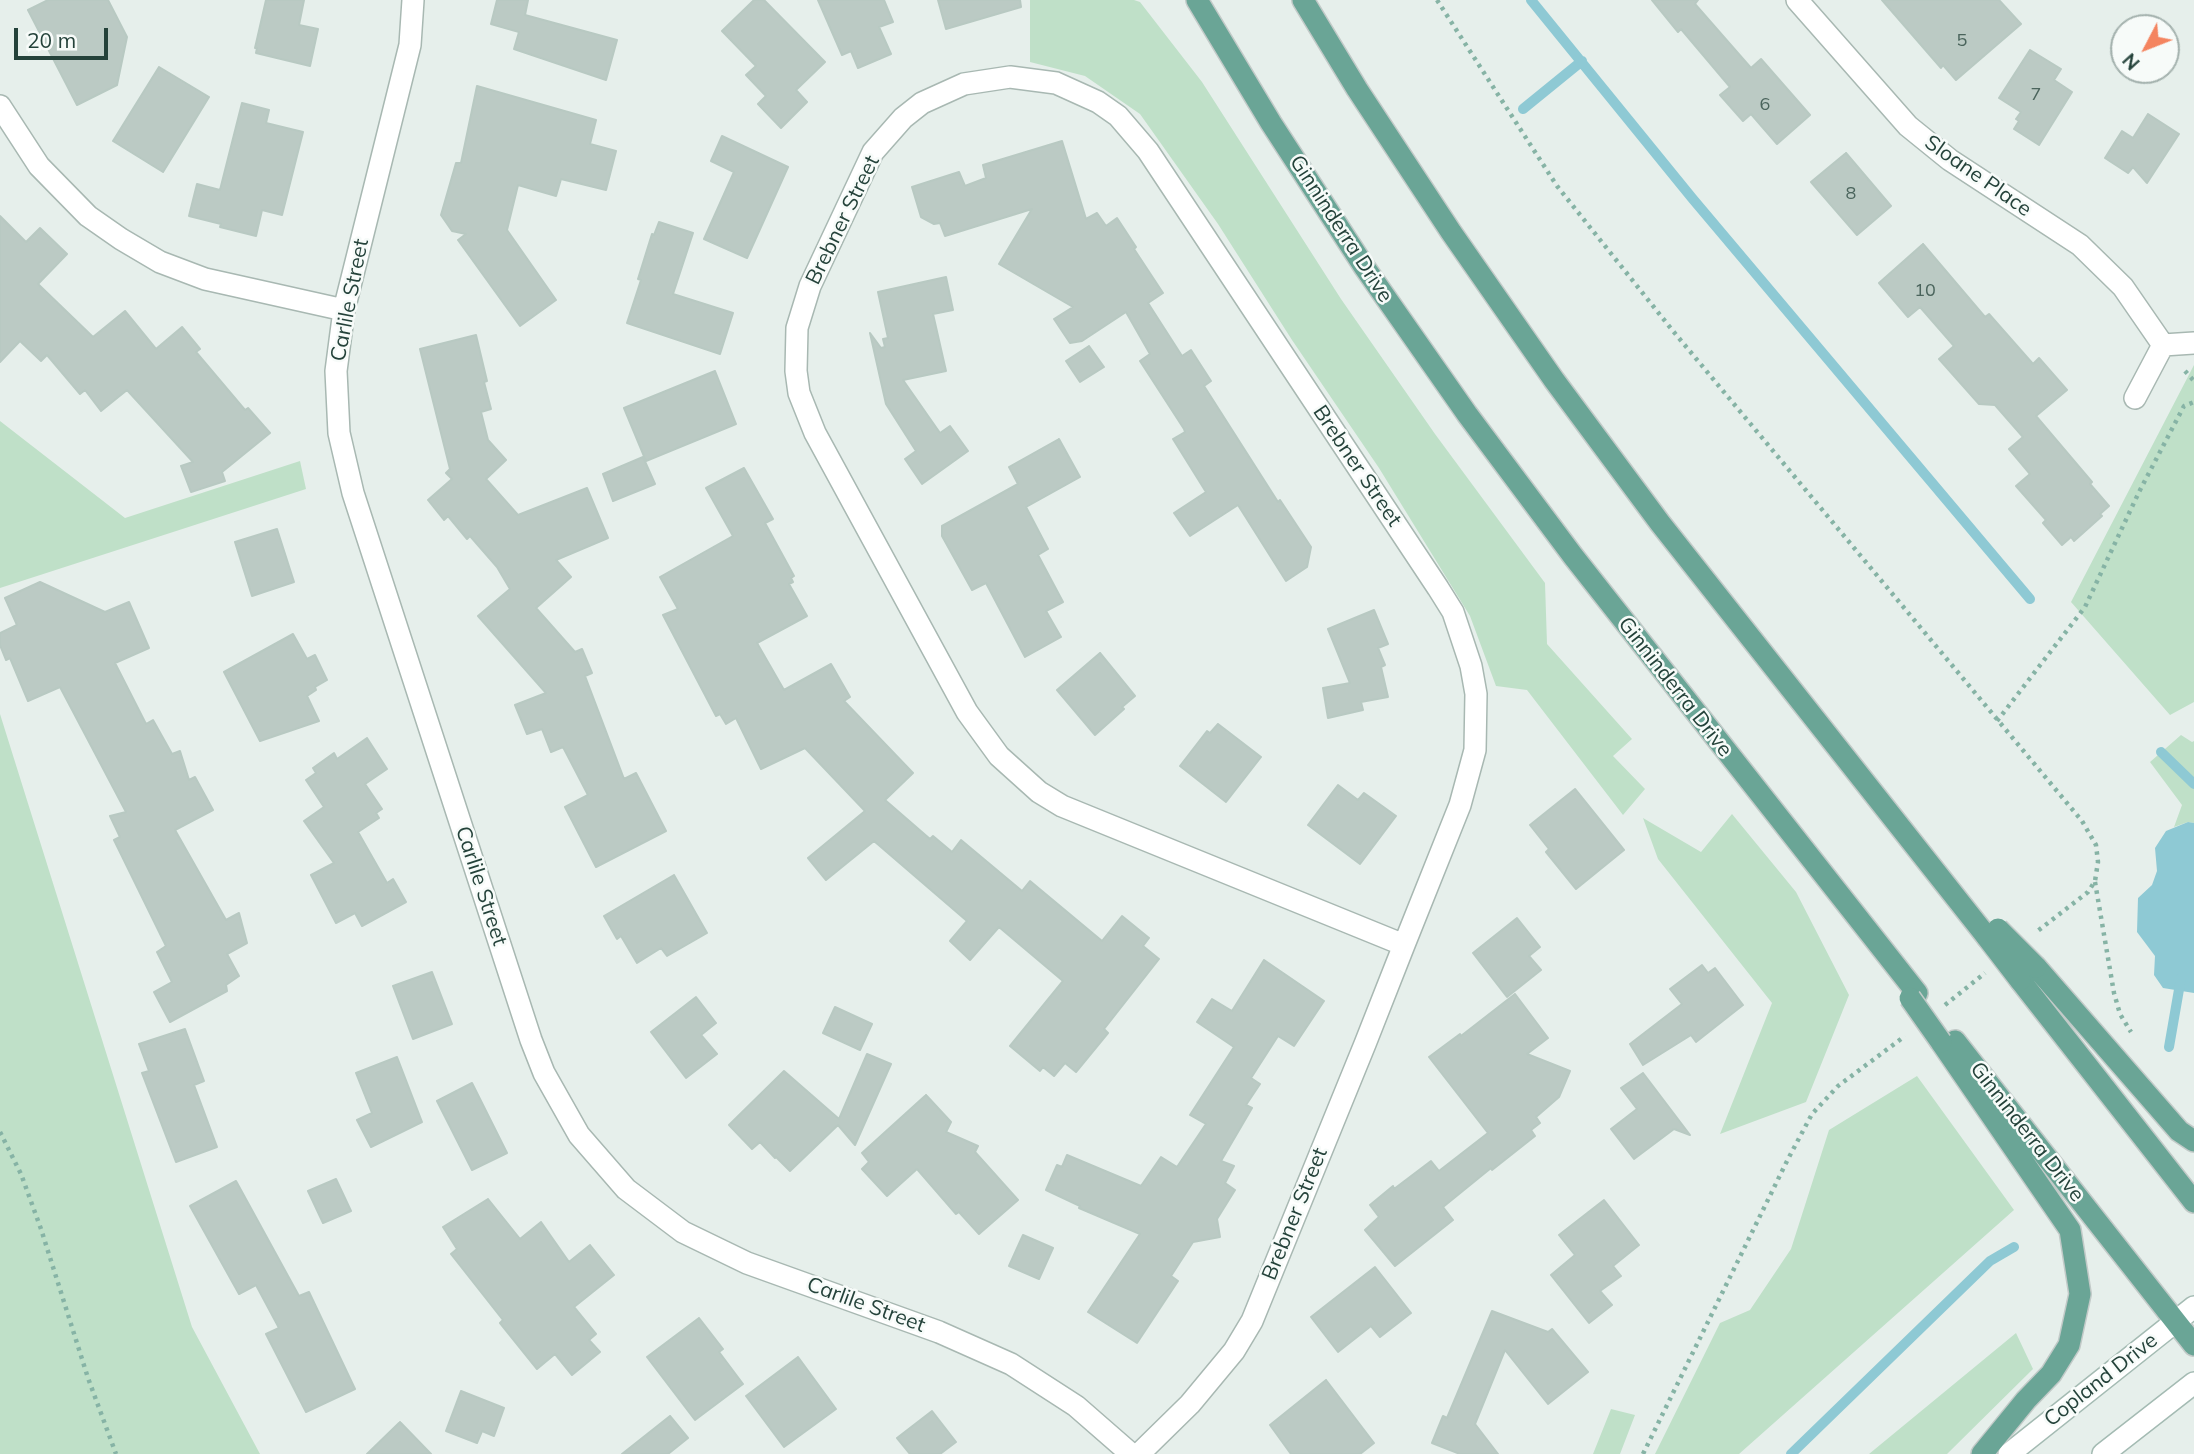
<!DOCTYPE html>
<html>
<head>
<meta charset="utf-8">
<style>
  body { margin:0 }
  #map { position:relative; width:2194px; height:1454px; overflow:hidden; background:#e6efeb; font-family:Mulish,sans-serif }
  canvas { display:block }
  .north { position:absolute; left:2110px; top:14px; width:70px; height:70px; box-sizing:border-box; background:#f7fbf9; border:2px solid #a3b1ad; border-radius:50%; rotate:228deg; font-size:19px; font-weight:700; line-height:28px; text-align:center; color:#24423a }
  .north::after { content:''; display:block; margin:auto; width:24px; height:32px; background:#f4845f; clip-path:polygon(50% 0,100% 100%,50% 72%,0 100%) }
  .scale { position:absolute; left:14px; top:28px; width:94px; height:32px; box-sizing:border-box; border:4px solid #24423a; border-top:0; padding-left:9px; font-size:21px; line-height:24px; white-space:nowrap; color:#24423a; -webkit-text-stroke:5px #f7fbf9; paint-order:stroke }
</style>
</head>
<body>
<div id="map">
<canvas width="2194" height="1454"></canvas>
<div class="north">N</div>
<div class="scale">20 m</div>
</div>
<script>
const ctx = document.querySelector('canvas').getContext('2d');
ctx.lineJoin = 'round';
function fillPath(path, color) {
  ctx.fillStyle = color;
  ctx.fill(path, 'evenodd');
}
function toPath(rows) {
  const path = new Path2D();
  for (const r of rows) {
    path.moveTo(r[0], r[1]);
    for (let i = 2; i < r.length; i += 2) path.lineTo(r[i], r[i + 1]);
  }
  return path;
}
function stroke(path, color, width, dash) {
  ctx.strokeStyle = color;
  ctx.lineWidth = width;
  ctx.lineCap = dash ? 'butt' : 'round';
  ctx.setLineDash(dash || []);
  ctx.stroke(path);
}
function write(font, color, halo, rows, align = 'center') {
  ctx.font = font + ' Mulish,sans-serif';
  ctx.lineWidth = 5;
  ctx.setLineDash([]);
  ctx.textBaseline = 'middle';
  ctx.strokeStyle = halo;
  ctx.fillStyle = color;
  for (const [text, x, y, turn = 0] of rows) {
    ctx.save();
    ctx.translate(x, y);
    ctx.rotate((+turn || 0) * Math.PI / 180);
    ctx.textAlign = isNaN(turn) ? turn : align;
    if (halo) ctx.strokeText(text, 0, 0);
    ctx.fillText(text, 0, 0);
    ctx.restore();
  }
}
fillPath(toPath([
  [1030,0,1134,0,1140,2,1202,82,1341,299,1435,434,1545,583,1547,644,1632,739,1613,756,1645,789,1623,815,1527,690,1496,686,1470,616,1379,468,1292,340,1218,224,1140,114,1085,76,1030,62],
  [2194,365,2194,702,2170,715,2071,602],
  [0,421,125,518,300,461,306,489,0,588],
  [0,714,192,1327,260,1454,0,1454],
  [2181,735,2192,742,2194,741,2194,823,2188,822,2174,827,2182,805,2150,762],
  [1732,814,1796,892,1849,995,1806,1102,1720,1134,1772,1003,1658,859,1643,818,1701,852],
  [1917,1076,2014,1210,1739,1454,1655,1454,1720,1323,1750,1310,1791,1249,1829,1130],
  [2016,1333,2033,1369,1947,1454,1869,1454],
  [1611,1409,1635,1415,1620,1454,1593,1454]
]), '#bfe0c8');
fillPath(toPath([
  [2188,822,2194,823,2194,993,2163,988,2154,975,2155,956,2137,932,2138,898,2152,885,2157,871,2155,848,2166,831]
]), '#8ec9d4');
stroke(toPath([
  [1531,0,1692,198,2030,599],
  [1523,109,1582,61],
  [2161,752,2194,784],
  [2169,1047,2181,978],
  [1791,1454,1990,1261,2014,1247]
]), '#8ec9d4', 10);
const building = toPath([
  [48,0,108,0,127,37,117,85,77,105,28,10,48,0],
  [266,0,304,0,299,25,318,29,310,66,256,53,257,48,255,48,266,0],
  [497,0,528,0,525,15,617,40,606,80,514,49,519,32,491,24,497,0],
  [754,0,764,0,825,62,796,90,807,102,781,128,758,104,766,96,746,75,756,66,722,31,754,0],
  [818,0,884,0,893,22,879,27,891,54,858,68,851,51,842,55,818,0],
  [938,0,1020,0,1021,7,946,29,938,0],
  [1652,0,1698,0,1695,4,1751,68,1761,59,1810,115,1777,144,1751,114,1743,121,1720,95,1730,87,1681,29,1678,32,1652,0],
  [1882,0,1999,0,2021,24,1956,80,1943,65,1941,68,1882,0],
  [2030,50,2061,69,2054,80,2072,92,2039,145,2014,129,2019,121,2016,119,2021,112,1999,98,2030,50],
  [159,67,209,97,163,172,113,141,159,67],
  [477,86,596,120,590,144,616,151,606,190,561,179,556,196,518,185,507,230,556,300,520,326,458,240,466,234,452,231,441,215,456,163,461,163,477,86],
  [242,103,269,110,266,123,303,132,282,215,262,210,256,236,220,227,221,224,189,216,197,184,220,190,242,103],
  [2148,114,2179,134,2147,183,2133,167,2128,173,2105,158,2122,131,2133,138,2148,114],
  [722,136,788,167,747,258,704,239,734,172,711,161,722,136],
  [1062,141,1086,219,1097,213,1106,226,1117,218,1136,247,1134,249,1163,293,1148,303,1182,356,1191,350,1211,381,1204,386,1278,502,1280,500,1311,547,1307,567,1286,581,1238,505,1190,536,1174,513,1206,492,1173,439,1185,432,1184,429,1140,361,1150,354,1126,312,1082,341,1070,343,1054,319,1073,307,999,264,1032,209,945,236,940,223,934,224,921,217,912,187,959,172,965,186,986,178,983,165,1062,141],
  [1846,153,1891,206,1857,235,1811,182,1846,153],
  [0,216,26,242,40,228,67,254,38,284,93,337,125,311,156,349,182,327,200,349,196,352,245,410,248,408,270,433,222,472,225,481,191,492,181,466,193,462,127,390,101,411,85,390,80,394,47,355,41,361,20,341,0,362,0,216],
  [659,222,693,233,673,294,733,313,720,354,627,323,641,280,638,279,652,234,654,235,659,222],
  [1923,244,1985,317,1989,314,2033,364,2039,358,2067,390,2036,416,2092,482,2090,484,2109,506,2100,514,2102,516,2074,541,2071,537,2062,545,2043,523,2046,520,2016,486,2030,474,2009,449,2023,437,1995,405,1979,404,1939,359,1954,346,1920,307,1908,317,1879,283,1923,244],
  [946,277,953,310,933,314,946,371,903,380,940,433,950,426,968,451,922,484,905,459,916,451,886,404,870,333,881,348,885,347,883,339,888,338,878,292,946,277],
  [476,335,487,381,484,382,491,409,481,412,488,440,506,460,486,479,518,515,587,488,608,538,556,560,571,577,536,608,575,652,582,649,592,673,585,676,624,779,636,773,666,831,596,867,565,807,588,795,563,747,551,752,542,729,527,734,515,705,546,693,478,616,510,589,497,567,470,536,467,539,448,516,444,520,428,500,452,479,446,473,450,469,420,349,476,335],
  [1089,346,1104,367,1080,382,1066,361,1089,346],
  [715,371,736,424,646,461,624,408,715,371],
  [1059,439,1080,477,1026,507,1048,549,1038,555,1063,602,1046,611,1061,637,1025,657,986,583,972,590,942,536,942,526,1018,484,1009,467,1059,439],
  [643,457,655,484,613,501,603,474,643,457],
  [744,468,773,519,765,523,794,576,791,578,793,582,789,584,807,616,757,643,784,690,831,664,850,697,844,701,913,773,885,800,930,839,933,836,952,852,961,840,1022,891,1030,881,1102,941,1122,916,1149,938,1143,946,1159,959,1104,1029,1108,1033,1076,1072,1065,1063,1054,1076,1043,1067,1040,1071,1010,1046,1063,981,999,927,970,960,950,941,967,921,874,841,826,880,808,858,865,811,805,748,761,769,736,718,726,724,720,714,716,716,663,615,678,609,660,577,733,536,706,488,744,468],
  [277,529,294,582,252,596,235,542,277,529],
  [40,582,105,612,129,602,149,648,115,663,146,724,153,720,172,754,180,751,189,780,195,777,213,810,175,830,226,920,239,913,247,943,227,954,239,976,226,985,227,991,170,1022,154,992,172,982,157,952,166,946,114,840,120,837,110,816,126,812,60,687,28,701,10,658,6,660,0,645,0,633,17,625,5,598,40,582],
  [1374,610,1388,644,1378,648,1385,665,1381,667,1388,697,1361,702,1363,710,1328,718,1323,688,1350,683,1328,629,1374,610],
  [293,634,307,659,315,655,327,680,315,687,316,690,307,696,319,721,260,741,224,672,293,634],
  [1100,653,1135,696,1122,707,1124,709,1095,735,1057,690,1100,653],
  [1218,724,1261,757,1226,802,1180,766,1207,731,1210,733,1218,724],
  [367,738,387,769,365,784,382,809,376,813,379,818,358,832,387,883,393,879,406,902,362,926,355,913,336,923,311,875,334,863,304,821,324,807,306,780,316,773,313,768,334,753,337,759,367,738],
  [1338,785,1358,800,1364,793,1396,816,1360,864,1308,825,1338,785],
  [1575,789,1624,850,1576,889,1546,852,1549,849,1530,825,1575,789],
  [674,875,707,933,667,956,661,948,637,963,621,936,617,939,604,916,674,875],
  [1517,918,1540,947,1529,956,1541,970,1507,997,1473,953,1517,918],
  [1264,960,1324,1001,1294,1046,1278,1036,1251,1078,1260,1084,1246,1105,1252,1108,1221,1161,1234,1166,1225,1183,1235,1190,1217,1219,1220,1237,1193,1242,1171,1276,1178,1281,1137,1343,1088,1312,1140,1234,1079,1208,1080,1206,1046,1190,1057,1165,1062,1167,1067,1155,1141,1186,1161,1157,1177,1167,1206,1124,1190,1115,1234,1047,1197,1022,1212,999,1232,1011,1264,960],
  [1702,965,1708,973,1715,968,1743,1005,1696,1042,1691,1035,1643,1065,1630,1044,1682,1004,1670,989,1702,965],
  [432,972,452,1024,413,1039,393,986,432,972],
  [1515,994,1548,1038,1527,1054,1570,1071,1559,1097,1536,1117,1540,1123,1531,1130,1535,1136,1492,1170,1491,1168,1443,1207,1453,1220,1395,1266,1365,1230,1379,1217,1370,1205,1393,1186,1394,1189,1431,1161,1439,1171,1488,1133,1429,1057,1460,1034,1461,1036,1515,994],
  [696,997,716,1023,701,1035,717,1054,686,1078,651,1032,696,997],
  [835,1007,872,1024,860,1050,823,1033,835,1007],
  [185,1029,204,1081,194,1085,217,1147,176,1162,142,1073,149,1071,139,1044,185,1029],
  [867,1054,891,1064,855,1145,838,1125,790,1171,776,1157,775,1158,760,1142,752,1149,729,1125,784,1071,839,1119,867,1054],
  [397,1057,422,1122,371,1147,357,1120,372,1113,356,1073,397,1057],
  [1643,1073,1690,1135,1674,1129,1634,1159,1611,1129,1637,1109,1621,1088,1643,1073],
  [472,1083,507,1153,472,1170,437,1101,472,1083],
  [926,1095,951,1122,946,1132,978,1146,975,1152,1018,1200,979,1234,959,1212,956,1214,917,1169,887,1196,862,1169,869,1162,862,1153,926,1095],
  [336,1179,351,1211,323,1223,308,1191,336,1179],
  [236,1181,299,1296,309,1292,355,1389,306,1412,266,1334,279,1328,256,1285,239,1294,190,1206,236,1181],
  [488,1199,520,1239,541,1222,569,1262,590,1245,614,1275,574,1307,596,1334,589,1340,600,1352,572,1375,555,1354,537,1369,500,1323,503,1320,451,1254,457,1249,443,1227,488,1199],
  [1604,1200,1639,1245,1613,1266,1621,1276,1600,1291,1612,1305,1589,1323,1551,1275,1575,1255,1559,1235,1604,1200],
  [1023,1235,1053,1248,1039,1279,1009,1266,1023,1235],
  [1375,1267,1411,1313,1380,1337,1371,1326,1338,1352,1311,1317,1375,1267],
  [1492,1311,1548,1332,1552,1329,1588,1372,1548,1404,1505,1350,1475,1424,1498,1454,1460,1454,1432,1443,1443,1416,1447,1418,1492,1311],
  [699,1318,723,1349,719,1352,743,1384,695,1420,647,1357,699,1318],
  [798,1357,836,1409,784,1447,746,1396,798,1357],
  [1326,1380,1374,1443,1360,1454,1291,1454,1270,1425,1326,1380],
  [461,1391,504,1408,494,1436,482,1431,477,1443,446,1431,461,1391],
  [932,1411,956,1442,940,1454,910,1454,897,1438,932,1411],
  [670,1416,688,1438,668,1454,622,1454,670,1416],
  [400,1422,431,1454,367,1454,400,1422]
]);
fillPath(building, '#bbcac4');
stroke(building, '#b8c9c2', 2);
const minor = toPath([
  [413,0,410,45,344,310,336,371,339,433,353,493,531,1040,544,1073,579,1135,626,1189,683,1232,747,1263,939,1332,1011,1364,1076,1406,1131,1454],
  [1797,0,1908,126,1950,160,2080,245,2123,287,2163,345,2194,343],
  [0,106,39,166,88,216,121,239,160,262,205,279,344,310],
  [2135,398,2163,345],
  [1139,1454,1190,1404,1234,1351,1252,1321,1365,1044,1404,945,1460,805,1475,750,1476,694,1471,666,1453,612,1438,588,1148,151,1118,116,1098,102,1056,83,1010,77,964,84,922,103,903,118,873,152,810,286,797,328,796,371,799,393,815,433,967,712,999,756,1039,792,1062,806,1404,945]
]);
const secondary = toPath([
  [2009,1454,2194,1307],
  [2103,1454,2194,1383]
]);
const primary = toPath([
  [1197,0,1271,123,1365,268,1467,414,1573,556,1917,993],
  [1303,0,1357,89,1451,232,1554,380,1660,523,1987,937],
  [2036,967,2179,1131,2194,1141],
  [2020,980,2194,1202],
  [1955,1041,2194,1345],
  [1941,1042,2070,1230,2080,1294,2069,1345,2051,1374,2026,1400,1982,1454]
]);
stroke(minor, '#a8b8b2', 24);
stroke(secondary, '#a4bbb3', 24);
stroke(primary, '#c2cac8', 24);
stroke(toPath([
  [1437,0,1557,186,1673,331,2082,821,2096,845,2098,862,2095,881,2088,892,2035,933],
  [2185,371,2194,381],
  [1997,721,2085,607,2139,492,2184,406,2194,402],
  [2095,882,2114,993,2120,1014,2131,1032],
  [1945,1005,1985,973],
  [0,1132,21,1174,41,1229,88,1378,116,1454],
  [1643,1454,1788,1159,1812,1114,1838,1086,1905,1036]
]), '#86b3a5', 4.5, [3.5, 5]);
stroke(minor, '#fff', 21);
stroke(secondary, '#fff', 21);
stroke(primary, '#6aa596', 21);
const primaryBridge = toPath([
  [1998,929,2036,967],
  [1987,937,2020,980],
  [1910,998,1941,1042]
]);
stroke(primaryBridge, '#c2cac8', 24, []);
stroke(primaryBridge, '#6aa596', 21);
write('18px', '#4a645c', null, [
  ["5",1962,41],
  ["7",2036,95],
  ["6",1765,105],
  ["8",1851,194],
  ["10",1925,291]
]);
write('21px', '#24423a', '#f7fbf9', [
  ["Sloane Place",1978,176,35],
  ["Brebner Street",843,220,-64],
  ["Ginninderra Drive",1341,229,57],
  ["Carlile Street",350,300,-79],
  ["Brebner Street",1357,466,56],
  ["Ginninderra Drive",1675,687,52],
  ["Carlile Street",481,886,72],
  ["Ginninderra Drive",2027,1132,52],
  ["Brebner Street",1295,1214,-68],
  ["Carlile Street",866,1305,20],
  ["Copland Drive",2101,1380,-38]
]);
</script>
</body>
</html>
